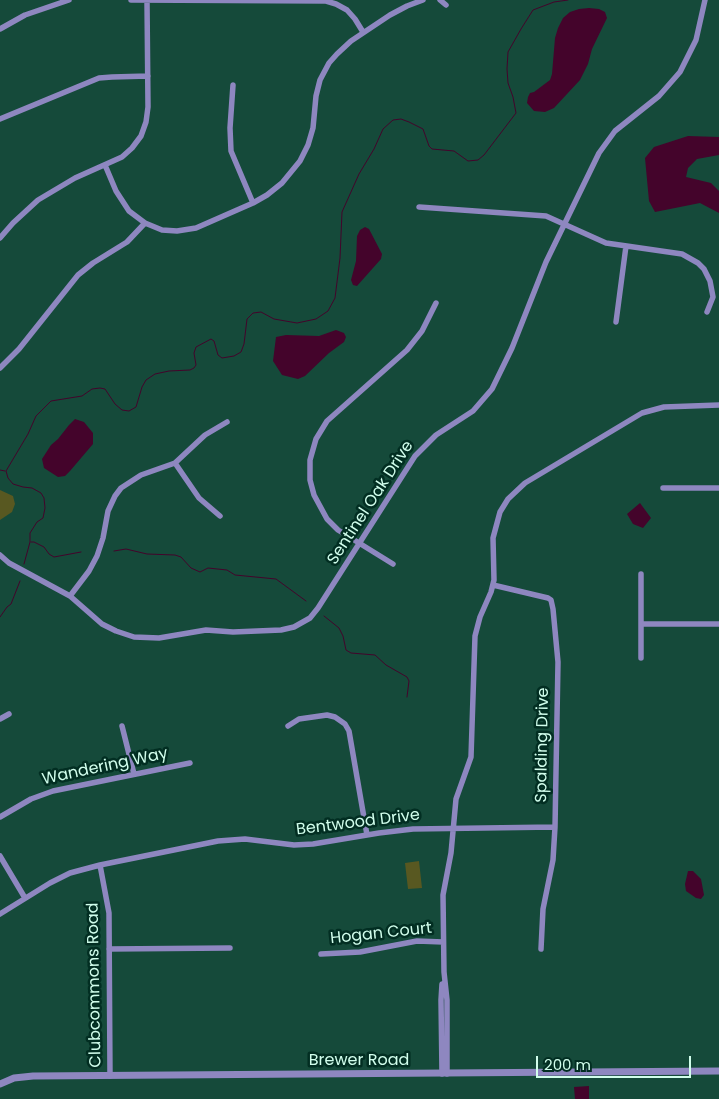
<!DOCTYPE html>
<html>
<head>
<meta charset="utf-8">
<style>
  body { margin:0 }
  #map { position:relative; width:719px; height:1099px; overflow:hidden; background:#154a3a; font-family:Poppins,sans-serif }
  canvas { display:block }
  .scale { position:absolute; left:536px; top:1056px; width:155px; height:22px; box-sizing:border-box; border:2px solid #d1feec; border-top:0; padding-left:6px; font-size:15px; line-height:18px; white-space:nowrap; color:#d1feec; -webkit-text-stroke:4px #022e22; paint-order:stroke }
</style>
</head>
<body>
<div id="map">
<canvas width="719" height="1099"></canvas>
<div class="scale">200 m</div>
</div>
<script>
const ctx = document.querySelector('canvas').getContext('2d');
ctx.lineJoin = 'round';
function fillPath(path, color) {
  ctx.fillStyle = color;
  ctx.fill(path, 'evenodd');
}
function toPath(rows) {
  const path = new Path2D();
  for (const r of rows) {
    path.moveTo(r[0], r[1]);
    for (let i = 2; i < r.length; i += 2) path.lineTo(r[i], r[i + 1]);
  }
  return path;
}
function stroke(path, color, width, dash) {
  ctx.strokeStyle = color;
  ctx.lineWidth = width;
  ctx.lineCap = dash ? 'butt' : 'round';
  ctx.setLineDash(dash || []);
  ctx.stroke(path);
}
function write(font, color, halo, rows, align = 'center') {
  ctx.font = font + ' Poppins,sans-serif';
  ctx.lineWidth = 5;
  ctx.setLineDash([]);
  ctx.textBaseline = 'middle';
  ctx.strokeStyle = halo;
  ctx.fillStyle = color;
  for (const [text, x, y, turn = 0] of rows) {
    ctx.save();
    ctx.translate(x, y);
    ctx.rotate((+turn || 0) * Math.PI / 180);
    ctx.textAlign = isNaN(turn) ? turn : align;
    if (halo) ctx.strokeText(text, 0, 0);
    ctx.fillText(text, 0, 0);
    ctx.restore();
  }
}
fillPath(toPath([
  [0,490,13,496,15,504,12,512,0,520],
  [419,861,422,888,408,889,405,863]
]), '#585821');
fillPath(toPath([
  [589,8,599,9,605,12,607,18,592,49,588,64,580,80,554,108,545,112,534,111,527,103,528,97,530,93,534,92,550,80,552,74,555,38,558,28,563,18,570,12,579,9],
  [688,136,719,137,719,155,697,159,688,168,686,177,711,183,719,191,719,213,700,203,655,212,649,201,645,158,654,147],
  [365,227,369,229,382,254,381,259,357,286,353,285,351,280,356,261,357,236,360,230],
  [336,330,344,333,346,337,344,342,329,353,305,376,298,379,282,375,273,361,276,337,286,335,319,336],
  [75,419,84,422,93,433,93,444,70,471,65,476,58,477,44,468,42,459,51,445,58,439,69,425],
  [640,503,651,518,643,528,633,524,627,514],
  [688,871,693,871,701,879,704,895,701,899,696,898,686,891,685,884],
  [589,1086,589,1099,575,1099,574,1087]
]), '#44042b');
stroke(toPath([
  [0,470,5,471],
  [31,542,34,542,44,547,49,554,54,557,81,552],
  [114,551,126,549,147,554,175,555,181,557,191,568,200,572,208,568,227,570,235,575,276,579,306,601],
  [24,564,30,542,30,533,37,522,43,518,45,508,44,498,41,493,32,488,23,487,13,484,8,478,6,471,28,434,36,416,51,401,82,396,92,389,100,388,105,389,115,404,122,410,129,411,136,407,142,387,146,380,155,374,169,371,190,370,194,368,196,365,194,353,196,347,211,339,214,341,218,355,222,358,234,356,241,352,244,344,247,319,253,313,261,312,274,319,297,323,316,319,328,311,335,298,340,258,342,212,359,174,374,149,383,129,393,120,401,119,409,122,423,129,429,146,432,149,454,151,468,161,478,160,484,155,516,113,513,97,508,83,507,69,508,52,521,29,533,10,554,2,568,0],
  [324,616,339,628,343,636,346,650,351,653,375,655,386,665,407,677,409,681,407,697],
  [0,617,7,607,11,604,20,581]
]), '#44042b', 1);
stroke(toPath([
  [131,0,326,1,336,4,347,10,355,19,363,32],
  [440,0,446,5],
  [0,29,25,15,69,0],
  [233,85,230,128,231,151,253,203],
  [0,119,99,78,112,77,148,76],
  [105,165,116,191,129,211,145,223,162,230,177,231,196,228,253,203,267,195,282,183,300,161,308,145,313,128,316,96,320,80,329,63,337,54,351,41,390,15,407,6,423,0],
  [419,207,546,216,606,243,682,254,698,263,704,269,710,281,713,297,707,312],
  [0,238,13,223,38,200,75,178,122,157,132,148,141,136,146,122,148,107,147,1],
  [616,322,626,246],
  [0,368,19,349,78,275,93,263,127,242,145,223],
  [175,463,199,498,220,516],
  [663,488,719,488],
  [0,555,9,563,70,596,102,624,116,631,134,637,159,638,206,630,233,632,281,630,294,627,310,618,318,608,415,456,436,435,473,411,492,389,512,348,546,262,599,153,615,131,659,96,680,72,696,40,705,0],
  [393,564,338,530,327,519,314,495,310,480,310,460,316,439,327,421,407,350,422,331,436,303],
  [493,585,548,598,551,600,553,609,558,662,555,827,553,860,543,909,541,949],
  [70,596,89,571,97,556,103,538,108,511,115,496,121,488,141,475,175,463,205,435,227,422],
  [642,624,719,624],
  [641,658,641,574],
  [0,719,9,714],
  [122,726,134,774],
  [288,726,299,719,327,715,335,717,345,724,349,731,367,835],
  [0,817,31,799,53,791,190,763],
  [0,856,25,898],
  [100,865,109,913,110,1076],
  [0,914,50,883,70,873,100,865,218,841,245,839,294,845,313,844,379,833,413,829,555,827],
  [109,949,230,948],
  [321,954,360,952,417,941,443,942],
  [442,1074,441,1000,442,984],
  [447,1074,447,1000,444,972,443,895,451,853,456,799,471,757,475,636,480,617,491,592,494,580,493,538,500,512,508,499,525,483,642,413,664,407,719,405]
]), '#8e87c0', 5.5);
stroke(toPath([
  [0,1084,14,1078,33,1076,719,1071]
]), '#8e87c0', 7);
write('16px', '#d1feec', '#022e22', [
  ["Sentinel Oak Drive",371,503,-57],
  ["Spalding Drive",543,745,-89],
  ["Wandering Way",105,767,-12],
  ["Bentwood Drive",358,823,-7],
  ["Hogan Court",381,934,-6],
  ["Clubcommons Road",95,985,-91],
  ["Brewer Road",359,1061]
]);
</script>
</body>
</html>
